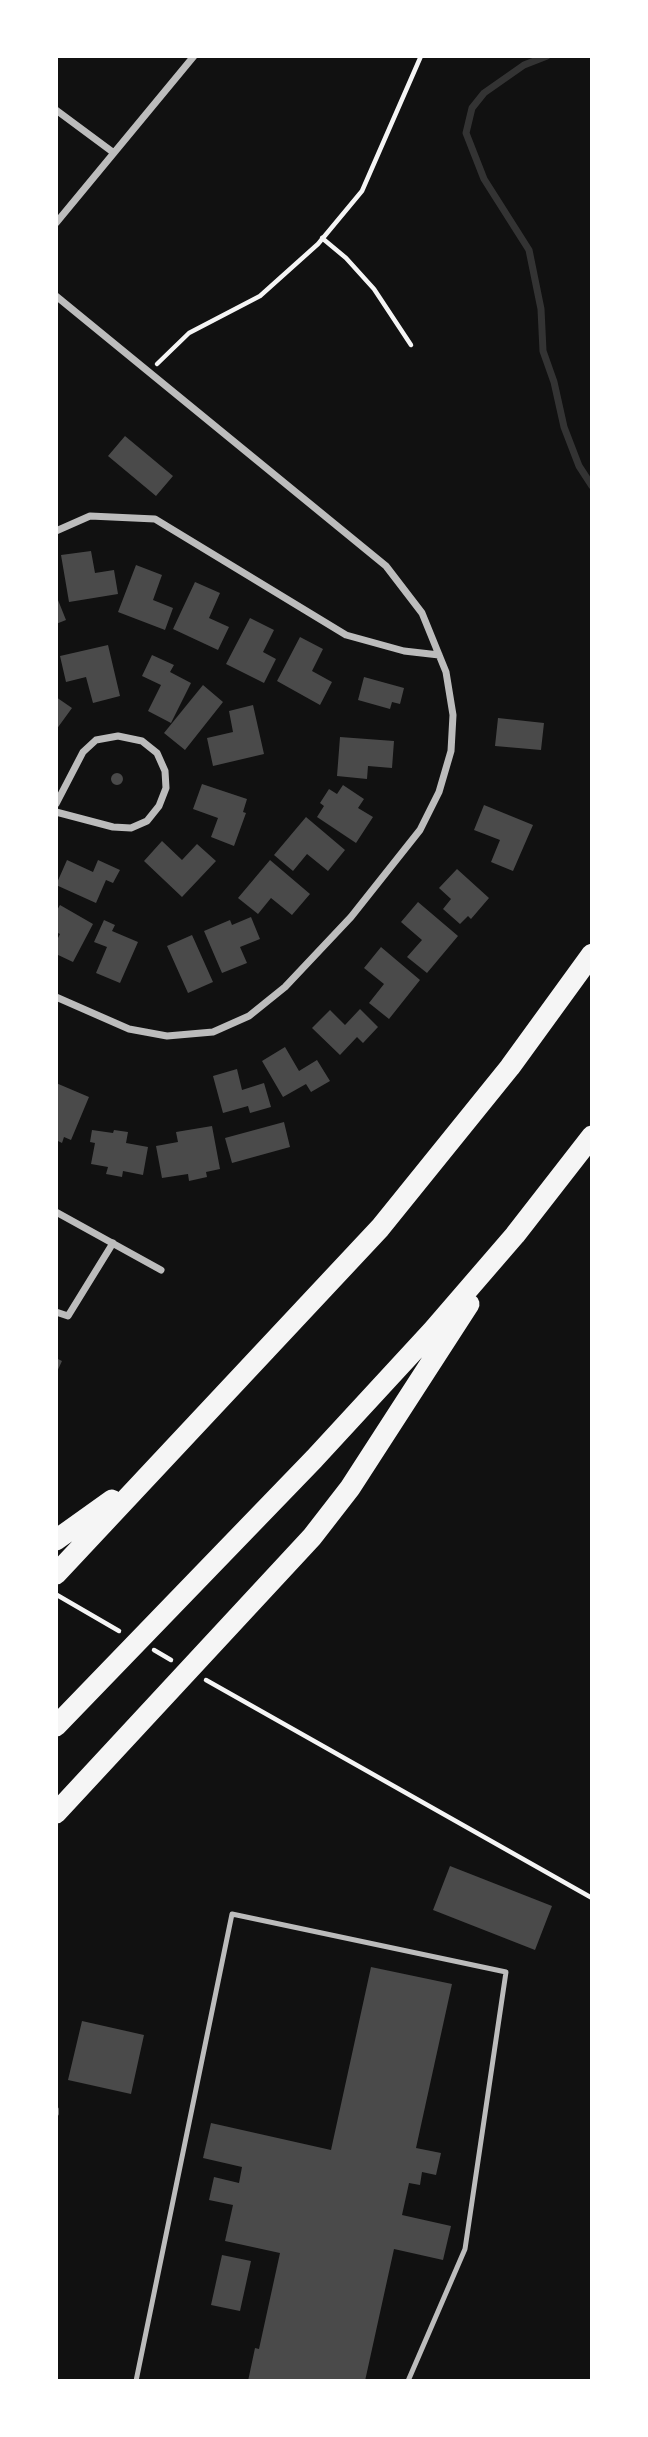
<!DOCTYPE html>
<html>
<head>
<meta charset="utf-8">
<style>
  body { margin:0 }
  #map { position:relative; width:648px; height:2437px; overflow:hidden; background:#111; font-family:"Varela Round",sans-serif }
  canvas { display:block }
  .frame { position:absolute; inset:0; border:58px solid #fff; pointer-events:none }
</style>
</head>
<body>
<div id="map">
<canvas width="648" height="2437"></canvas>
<div class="frame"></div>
</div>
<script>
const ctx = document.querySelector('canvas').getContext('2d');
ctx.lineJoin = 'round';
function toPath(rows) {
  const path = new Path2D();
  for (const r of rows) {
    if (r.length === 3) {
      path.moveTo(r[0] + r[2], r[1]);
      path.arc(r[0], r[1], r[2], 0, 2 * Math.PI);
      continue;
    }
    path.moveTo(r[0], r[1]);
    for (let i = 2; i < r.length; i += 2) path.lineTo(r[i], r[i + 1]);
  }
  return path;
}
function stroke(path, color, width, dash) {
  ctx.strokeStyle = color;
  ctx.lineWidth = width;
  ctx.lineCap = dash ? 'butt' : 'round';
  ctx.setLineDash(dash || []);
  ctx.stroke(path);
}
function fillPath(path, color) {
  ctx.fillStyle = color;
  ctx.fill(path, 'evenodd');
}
stroke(toPath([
  [547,56,524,65,484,93,472,108,466,133,484,179,529,250,541,309,543,351,554,382,564,427,579,466,592,486]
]), '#333', 7);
fillPath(toPath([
  [125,436,173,476,156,496,108,456],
  [91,551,95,573,114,570,118,594,69,602,61,555],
  [136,565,162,575,153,600,173,608,165,630,118,612],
  [195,582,220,593,209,618,229,627,218,650,173,629],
  [56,595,66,620,56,624],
  [250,618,274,630,263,652,276,659,264,683,226,664],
  [300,637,323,649,312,671,332,682,320,705,277,681],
  [108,645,120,696,93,703,86,677,66,682,60,656],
  [152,655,174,665,170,672,191,683,171,723,148,711,161,685,142,676],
  [364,677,404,688,400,704,392,702,390,709,358,700],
  [203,685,223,702,185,750,164,733],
  [56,697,72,708,56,730],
  [253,705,264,754,213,766,207,738,233,732,229,711],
  [498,718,544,723,541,750,495,746],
  [340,737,394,741,392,768,368,766,367,779,337,776],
  [117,779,6],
  [202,784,247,799,243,812,246,813,234,846,211,837,218,818,193,809],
  [343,785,364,799,358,808,373,817,356,843,317,817,324,806,320,803,329,789,337,794],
  [484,805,533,825,513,871,491,862,500,840,474,830],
  [306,817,345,850,328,871,307,854,293,871,274,855],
  [162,841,182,860,197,844,216,861,182,897,144,861],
  [67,860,93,872,98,860,120,870,113,883,106,880,96,903,56,885],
  [270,860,310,894,292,915,271,898,258,914,238,898],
  [457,869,489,898,471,919,468,916,460,924,443,909,451,899,439,888],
  [418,902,458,936,427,973,407,957,422,940,401,922],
  [60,905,93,924,73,962,56,954,56,942,60,934,56,932,56,912],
  [251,917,260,939,240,947,247,963,222,973,204,931,230,920,232,925],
  [104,920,115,925,112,931,138,942,120,983,96,973,107,947,94,942],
  [192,935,213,982,188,993,167,946],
  [381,947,420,980,389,1019,369,1003,384,984,364,968],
  [360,1009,378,1027,363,1043,357,1037,340,1055,312,1028,330,1010,345,1025],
  [285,1047,299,1071,317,1060,330,1081,311,1092,306,1084,283,1097,262,1061],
  [237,1069,242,1090,264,1083,271,1107,250,1113,248,1106,223,1113,213,1076],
  [56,1083,89,1097,71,1140,64,1137,62,1143,56,1140],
  [284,1122,290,1147,232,1163,225,1138],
  [212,1126,220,1169,206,1172,207,1177,189,1181,188,1174,162,1178,156,1146,178,1142,176,1132],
  [92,1130,113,1133,114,1130,128,1132,126,1143,148,1147,143,1175,123,1171,122,1177,106,1174,108,1167,91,1164,95,1143,90,1142],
  [56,1358,62,1361,56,1374],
  [450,1866,552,1906,535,1950,433,1910],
  [371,1967,452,1984,416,2148,441,2153,436,2175,422,2172,420,2185,409,2183,402,2215,451,2226,443,2260,394,2249,365,2381,248,2381,255,2348,259,2349,280,2253,225,2241,233,2205,209,2200,214,2177,239,2183,242,2167,203,2158,211,2123,331,2150],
  [82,2021,144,2035,131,2094,68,2080],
  [222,2255,251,2261,240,2311,211,2305]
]), '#4a4a4a');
stroke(toPath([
  [322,238,346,258,374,289,411,345],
  [157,364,189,333,260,296,318,244,362,191,421,56],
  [57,1595,119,1631],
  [154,1650,171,1660],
  [206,1680,592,1898]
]), '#f5f5f5', 4.5);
stroke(toPath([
  [56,2109,56,2114],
  [136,2381,232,1914,506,1972,465,2249,408,2381]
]), '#bcbcbc', 5);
stroke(toPath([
  [56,110,114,153],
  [56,223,194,56],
  [56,296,386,566,422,613,446,672,453,715,451,751,439,792,420,830,351,917,285,987,249,1016,213,1032,167,1036,129,1029,56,997],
  [56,531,90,516,155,519,346,635,404,651,439,655],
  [56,804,83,752,96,740,118,736,142,741,157,753,165,771,166,788,159,806,147,821,131,828,113,827,56,812],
  [56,1212,161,1270],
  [56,1312,68,1316,113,1243]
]), '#bcbcbc', 7);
stroke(toPath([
  [56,1540,112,1500],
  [56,1574,380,1228,510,1067,592,954],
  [56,1726,314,1459,433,1330,515,1235,592,1136],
  [56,1813,312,1537,350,1488,469,1304]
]), '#f5f5f5', 21);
</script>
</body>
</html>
